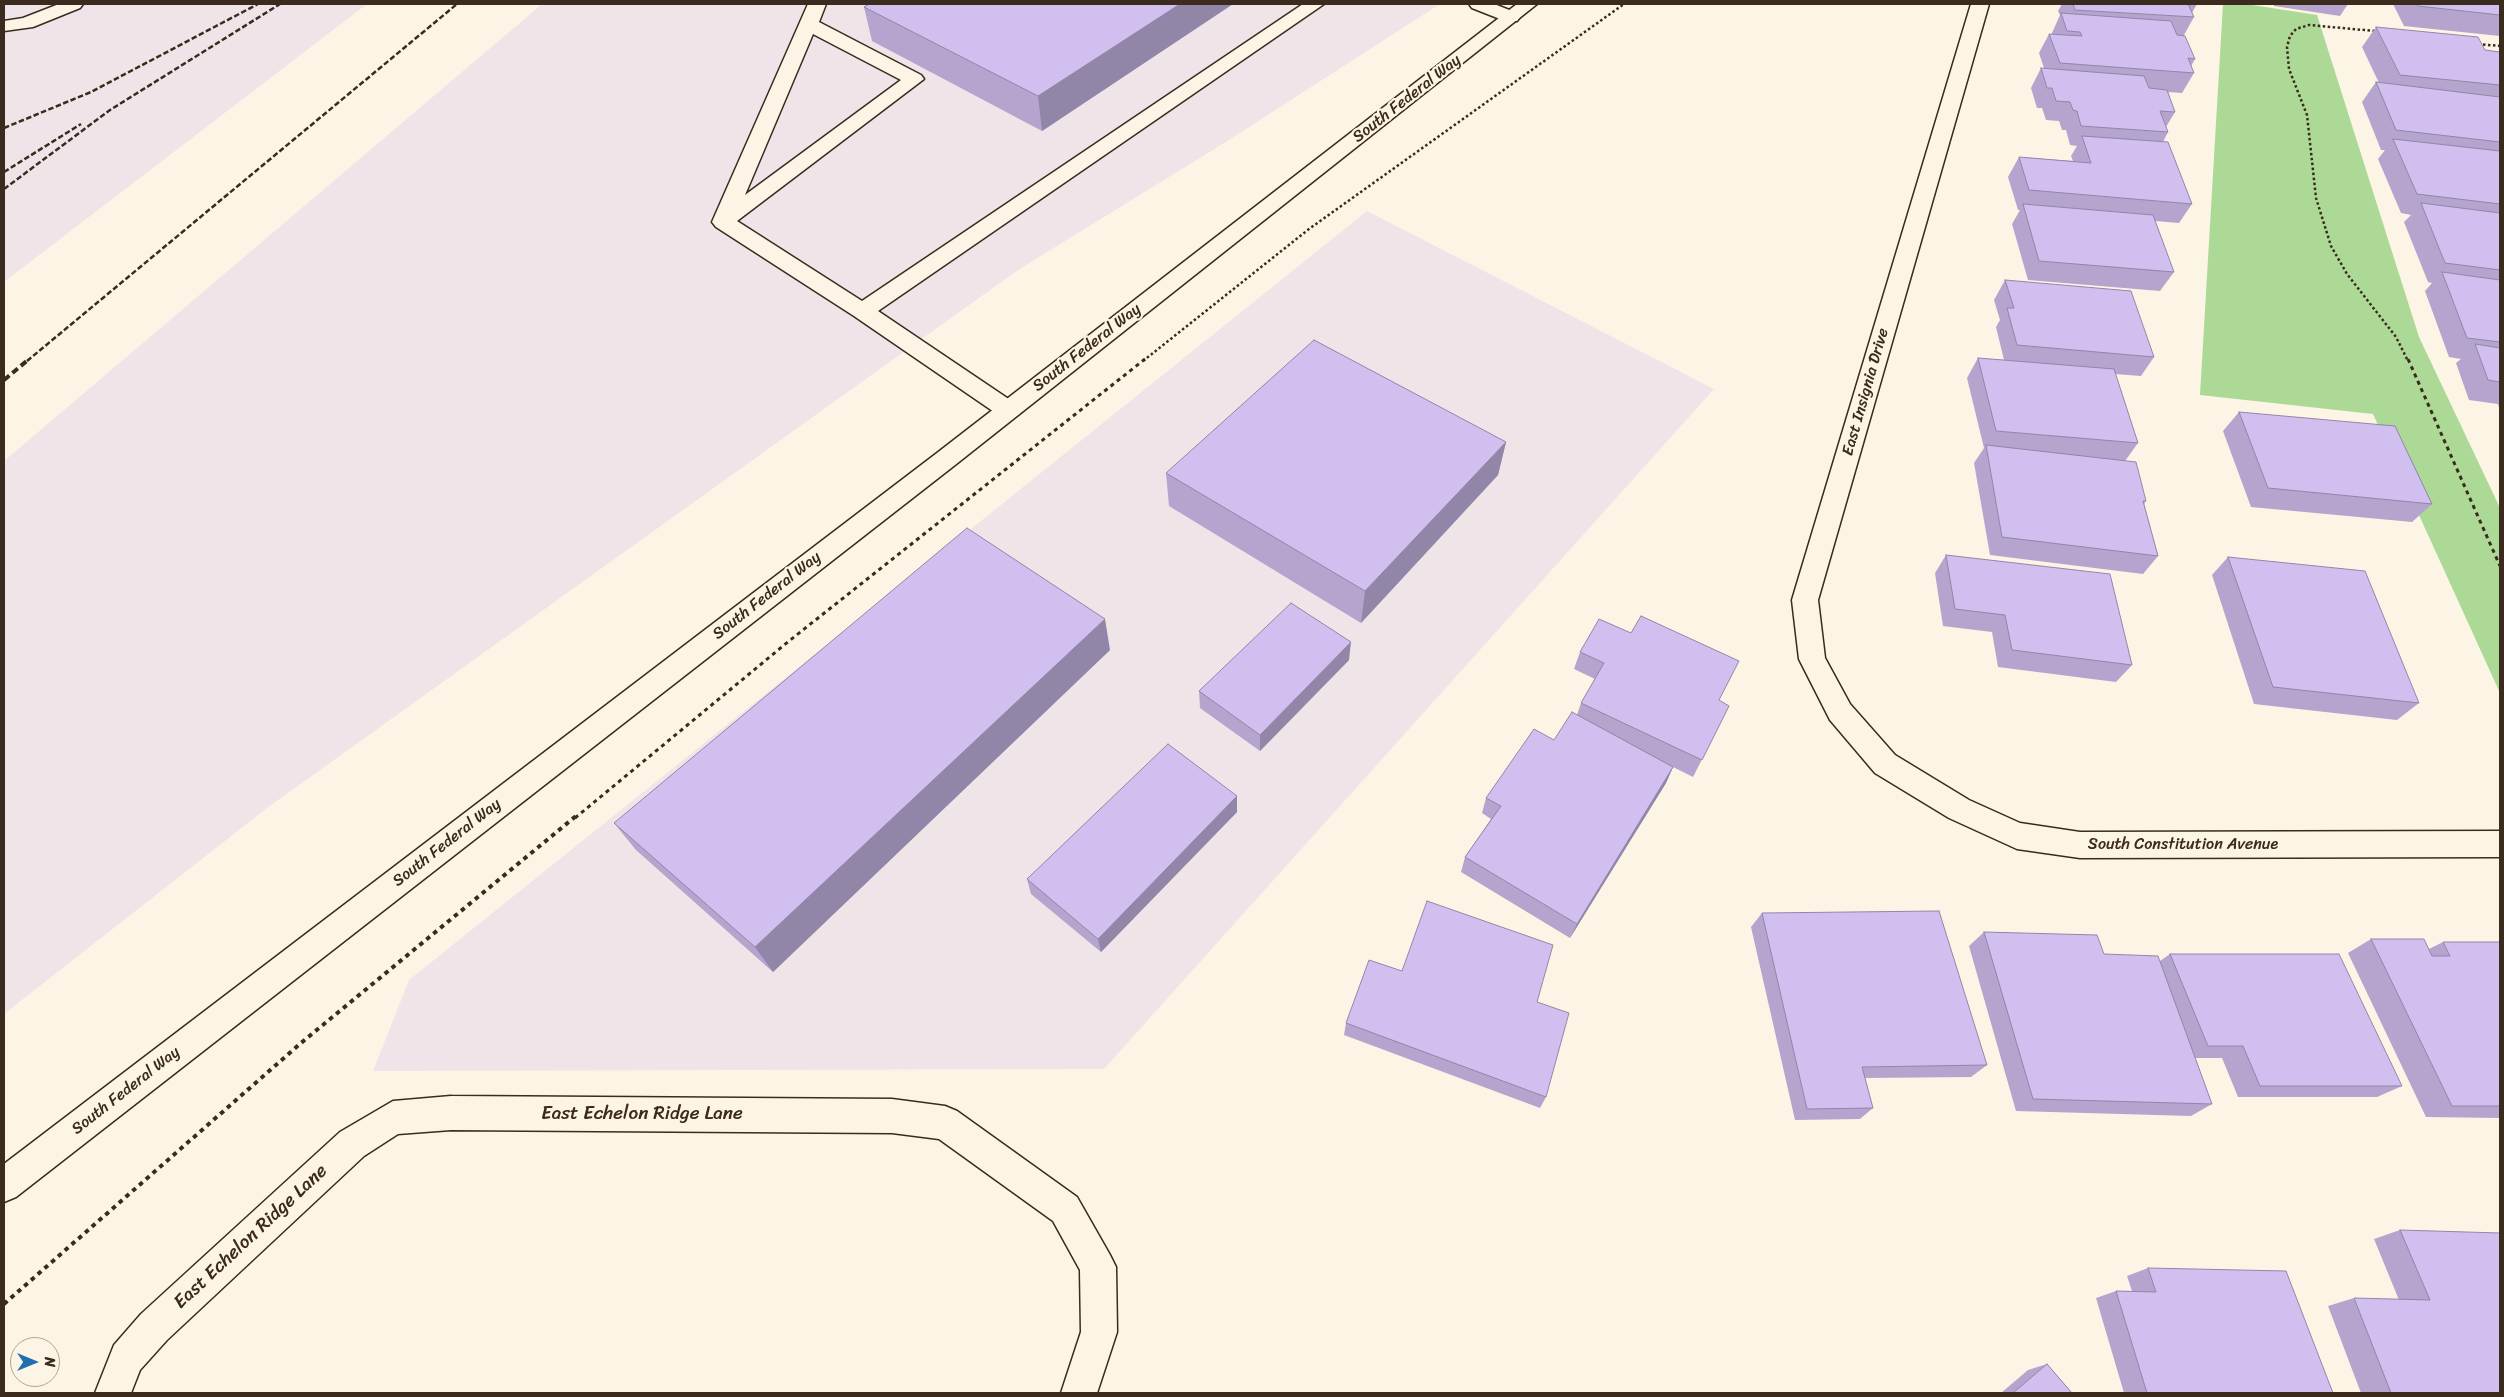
<!DOCTYPE html>
<html>
<head>
<meta charset="utf-8">
<style>
  body { margin:0 }
  #map { position:relative; width:2504px; height:1397px; overflow:hidden; background:#fcf5e5; font-family:Sriracha,sans-serif }
  canvas { display:block }
  .frame { position:absolute; inset:0; border:5px solid #3b2a1e; pointer-events:none }
  .north { position:absolute; left:10px; top:1337px; width:50px; height:50px; box-sizing:border-box; background:#fcf5e5; border:1px solid #afa495; border-radius:50%; rotate:90deg; font-size:14px; font-weight:700; line-height:20px; text-align:center; color:#3b2a1e }
  .north::after { content:''; display:block; margin:auto; width:18px; height:22px; background:#1f6fb2; clip-path:polygon(50% 0,100% 100%,50% 72%,0 100%) }
</style>
</head>
<body>
<div id="map">
<canvas width="2504" height="1397"></canvas>
<div class="frame"></div>
<div class="north">N</div>
</div>
<script>
const ctx = document.querySelector('canvas').getContext('2d');
ctx.lineJoin = 'round';
function fillPath(path, color) {
  ctx.fillStyle = color;
  ctx.fill(path, 'evenodd');
}
function toPath(rows) {
  const path = new Path2D();
  for (const r of rows) {
    path.moveTo(r[0], r[1]);
    for (let i = 2; i < r.length; i += 2) path.lineTo(r[i], r[i + 1]);
  }
  return path;
}
function stroke(path, color, width, dash) {
  ctx.strokeStyle = color;
  ctx.lineWidth = width;
  ctx.lineCap = dash ? 'butt' : 'round';
  ctx.setLineDash(dash || []);
  ctx.stroke(path);
}
function write(font, color, halo, rows, align = 'center') {
  ctx.font = font + ' Sriracha,sans-serif';
  ctx.lineWidth = 4.5;
  ctx.setLineDash([]);
  ctx.textBaseline = 'middle';
  ctx.strokeStyle = halo;
  ctx.fillStyle = color;
  for (const [text, x, y, turn = 0] of rows) {
    ctx.save();
    ctx.translate(x, y);
    ctx.rotate((+turn || 0) * Math.PI / 180);
    ctx.textAlign = isNaN(turn) ? turn : align;
    if (halo) ctx.strokeText(text, 0, 0);
    ctx.fillText(text, 0, 0);
    ctx.restore();
  }
}
fillPath(toPath([
  [4,4,367,4,4,282],
  [542,4,1440,4,1229,140,1018,270,267,808,4,1014,4,461],
  [1367,211,1714,389,1104,1069,373,1071,409,980]
]), '#efe5e8');
fillPath(toPath([
  [2223,4,2246,4,2317,15,2419,337,2500,508,2500,693,2373,414,2200,395]
]), '#add997');
const service = toPath([
  [59,4,83,4,80,8,33,27,4,31,4,21,23,18,59,4],
  [808,4,826,4,819,22,921,75,924,79,737,221,862,301,1303,4,1324,4,878,311,1016,404,1020,410,1016,416,1008,418,1000,416,854,316,716,227,712,222,808,4],
  [813,34,901,80,745,195,813,34],
  [1469,4,1494,4,1517,13,1520,17,1517,21,1505,21,1472,8,1469,4]
]);
const minor = toPath([
  [1971,4,1989,4,1818,600,1825,658,1850,704,1895,755,1969,800,2020,823,2080,832,2500,831,2500,857,2080,858,2017,849,1949,818,1875,773,1830,720,1799,659,1792,600,1971,4],
  [451,1096,892,1099,945,1106,957,1111,1077,1197,1110,1255,1116,1267,1117,1332,1097,1393,1061,1393,1081,1332,1080,1270,1053,1221,939,1139,892,1133,451,1130,398,1134,364,1156,167,1340,140,1370,131,1393,95,1393,114,1345,141,1314,340,1132,393,1101,451,1096]
]);
const secondary = toPath([
  [1517,4,1537,4,955,465,16,1197,4,1202,4,1164,937,453,1517,4]
]);
stroke(service, '#3b2a1e', 3);
stroke(minor, '#3b2a1e', 3);
stroke(secondary, '#3b2a1e', 3);
stroke(toPath([
  [2375,31,2309,25,2296,29,2290,36,2287,47,2289,69,2307,115,2316,198,2331,246,2347,274,2396,337,2408,361],
  [2478,44,2500,46],
  [1143,361,1309,229,1624,4]
]), '#3b2a1e', 2.5, [2.5, 2.5]);
stroke(toPath([
  [2408,359,2500,566],
  [575,818,789,641,1145,359]
]), '#3b2a1e', 3, [4, 4]);
stroke(toPath([
  [4,1304,301,1043,576,816]
]), '#3b2a1e', 4, [4.5, 4.5]);
fillPath(service, '#fcf5e5');
fillPath(minor, '#fcf5e5');
fillPath(secondary, '#fcf5e5');
stroke(toPath([
  [4,128,91,92,258,4],
  [4,172,81,124],
  [4,189,110,110,280,4],
  [27,361,457,4]
]), '#3b2a1e', 2.5, [5.5, 2.5]);
stroke(toPath([
  [4,380,29,359]
]), '#3b2a1e', 4, [7, 4]);
fillPath(toPath([
  [869,4,1233,4,1042,131,872,41,864,7],
  [2062,4,2197,4,2192,13,2194,17,2184,35,2195,59,2191,66,2194,73,2182,93,2168,92,2175,112,2166,127,2168,132,2163,142,2192,204,2179,223,2155,221,2174,272,2160,291,2028,280,2012,224,2020,210,2018,210,2008,177,2019,157,2073,161,2071,156,2077,146,2070,145,2066,130,2062,130,2059,121,2046,120,2042,108,2037,108,2031,88,2041,68,2044,68,2039,53,2049,34,2052,34,2052,33,2060,15,2058,11],
  [2274,4,2348,4,2340,16,2274,6],
  [2393,4,2500,4,2500,36,2404,26],
  [2376,27,2485,50,2500,52,2500,411,2498,404,2469,400,2456,363,2461,359,2449,357,2425,291,2432,283,2428,282,2404,222,2411,215,2401,213,2378,159,2385,150,2381,150,2362,102,2376,82,2379,83,2362,47],
  [2005,280,2154,357,2141,376,2115,374,2138,443,2125,461,2146,501,2144,504,2158,556,2143,574,1990,555,1974,463,1984,448,1967,378,1978,358,2004,360,1996,327,2000,320,1994,300],
  [2239,412,2432,504,2412,522,2251,507,2223,431],
  [1506,442,1498,475,1361,623,1169,506,1166,473],
  [1946,555,2132,665,2116,682,1998,667,1992,632,1943,626,1935,573],
  [2228,557,2419,703,2397,720,2254,704,2212,575],
  [1110,650,773,972,636,850,614,823],
  [1580,652,1719,700,1729,706,1693,777,1673,767,1666,783,1570,938,1461,872,1465,857,1491,819,1482,813,1486,798,1554,740,1577,715,1581,703,1595,679,1574,669],
  [1349,660,1260,751,1200,708,1199,691],
  [1237,796,1237,812,1101,952,1031,894,1027,879],
  [1762,913,1987,1065,1971,1077,1865,1078,1873,1108,1860,1119,1795,1120,1751,927],
  [1984,932,2104,954,2160,961,2170,954,2402,1086,2377,1097,2238,1097,2222,1058,2195,1058,2212,1104,2191,1116,2016,1111,1969,946],
  [2371,939,2429,949,2443,942,2500,942,2500,1118,2426,1117,2348,953],
  [1402,971,1537,1002,1546,1097,1540,1108,1344,1035,1346,1023],
  [2400,1230,2500,1393,2361,1393,2328,1306,2354,1298,2399,1300,2374,1239],
  [2148,1268,2333,1393,2124,1393,2096,1298,2116,1291,2132,1291,2127,1276],
  [2047,1364,2072,1393,2001,1393,2028,1370]
]), '#b4a4ce');
fillPath(toPath([
  [1180,4,1233,4,1042,131,1038,96],
  [1506,442,1498,475,1361,623,1365,591],
  [1105,619,1110,650,773,972,755,947],
  [1351,642,1349,660,1260,751,1260,735],
  [1673,767,1666,783,1570,938,1577,924],
  [1237,796,1237,812,1101,952,1098,939]
]), '#9286a8');
const building = toPath([
  [869,4,1180,4,1038,96,864,7,869,4],
  [2073,4,2188,4,2194,17,2075,10,2073,4],
  [2417,4,2500,4,2500,15,2418,6,2417,4],
  [2061,13,2171,21,2177,35,2185,36,2195,59,2188,58,2194,73,2060,63,2049,34,2082,36,2080,32,2067,31,2061,13],
  [2376,27,2478,37,2485,50,2500,52,2500,85,2400,75,2376,27],
  [2041,68,2144,76,2149,88,2167,90,2175,112,2160,111,2168,132,2081,126,2077,111,2073,110,2070,102,2056,101,2052,88,2047,88,2041,68],
  [2376,82,2500,97,2500,142,2396,130,2376,82],
  [2082,136,2168,142,2192,204,2029,190,2019,157,2091,163,2082,136],
  [2393,139,2500,151,2500,204,2417,194,2393,139],
  [2421,203,2500,213,2500,270,2445,263,2421,203],
  [2023,204,2153,215,2174,272,2039,261,2023,204],
  [2442,272,2500,280,2500,342,2467,338,2442,272],
  [2005,280,2131,291,2154,357,2017,345,2007,308,2014,308,2005,280],
  [1314,340,1506,442,1365,591,1166,473,1314,340],
  [2475,344,2500,348,2500,382,2488,380,2475,344],
  [1978,358,2114,369,2138,443,1996,431,1978,358],
  [2239,412,2395,426,2432,504,2268,488,2239,412],
  [1986,445,2136,462,2146,501,2143,501,2158,556,2002,537,1986,445],
  [967,528,1105,619,755,947,614,823,967,528],
  [1946,555,2110,574,2132,665,2012,650,2005,615,1955,609,1946,555],
  [2228,557,2365,571,2419,703,2273,687,2228,557],
  [1291,603,1351,642,1260,735,1199,691,1291,603],
  [1641,616,1739,661,1719,700,1729,706,1702,760,1581,703,1604,663,1580,652,1599,619,1631,633,1641,616],
  [1572,712,1673,767,1577,924,1465,857,1501,806,1486,798,1534,729,1554,740,1572,712],
  [1168,744,1237,796,1098,939,1027,879,1168,744],
  [1427,901,1553,945,1537,1002,1569,1013,1546,1097,1346,1023,1369,960,1402,971,1427,901],
  [1939,911,1987,1065,1862,1067,1873,1108,1807,1109,1762,913,1939,911],
  [1984,932,2097,935,2104,954,2158,956,2212,1104,2033,1099,1984,932],
  [2371,939,2424,939,2432,956,2450,956,2443,942,2500,942,2500,1106,2452,1106,2371,939],
  [2170,954,2339,954,2402,1086,2260,1086,2243,1046,2208,1046,2170,954],
  [2400,1230,2500,1233,2500,1393,2391,1393,2354,1298,2430,1300,2400,1230],
  [2148,1268,2286,1271,2333,1393,2147,1393,2116,1291,2156,1292,2148,1268],
  [2047,1364,2072,1393,2013,1393,2047,1364]
]);
fillPath(building, '#d1bff0');
stroke(building, '#9286a8', 1);
write('16px', '#3b2a1e', '#fcf5e5', [
  ["South Federal Way",1407,99,-38],
  ["South Federal Way",1087,348,-38],
  ["East Insignia Drive",1866,392,-74],
  ["South Federal Way",767,596,-38],
  ["South Federal Way",447,843,-38],
  ["South Constitution Avenue",2183,845],
  ["South Federal Way",126,1091,-38]
]);
write('19px', '#3b2a1e', '#fcf5e5', [
  ["East Echelon Ridge Lane",642,1114],
  ["East Echelon Ridge Lane",251,1237,-43]
]);
</script>
</body>
</html>
